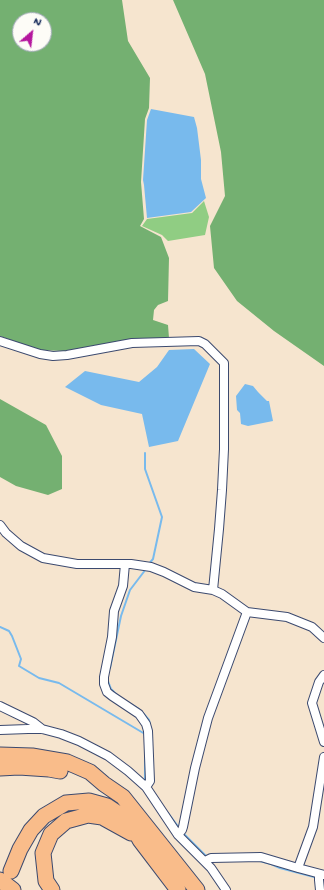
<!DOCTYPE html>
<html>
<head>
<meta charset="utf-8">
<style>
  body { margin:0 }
  #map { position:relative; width:324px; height:890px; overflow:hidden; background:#f6e5cf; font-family:"Gochi Hand",sans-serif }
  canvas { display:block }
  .north { position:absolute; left:12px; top:12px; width:40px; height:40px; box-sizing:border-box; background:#fdfcf7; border:1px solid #a3aaba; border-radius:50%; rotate:28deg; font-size:11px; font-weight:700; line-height:16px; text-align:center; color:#1b2f5e }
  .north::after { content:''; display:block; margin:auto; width:14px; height:18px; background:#b5179e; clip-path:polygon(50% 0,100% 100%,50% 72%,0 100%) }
</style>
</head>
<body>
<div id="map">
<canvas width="324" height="890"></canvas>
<div class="north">N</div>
</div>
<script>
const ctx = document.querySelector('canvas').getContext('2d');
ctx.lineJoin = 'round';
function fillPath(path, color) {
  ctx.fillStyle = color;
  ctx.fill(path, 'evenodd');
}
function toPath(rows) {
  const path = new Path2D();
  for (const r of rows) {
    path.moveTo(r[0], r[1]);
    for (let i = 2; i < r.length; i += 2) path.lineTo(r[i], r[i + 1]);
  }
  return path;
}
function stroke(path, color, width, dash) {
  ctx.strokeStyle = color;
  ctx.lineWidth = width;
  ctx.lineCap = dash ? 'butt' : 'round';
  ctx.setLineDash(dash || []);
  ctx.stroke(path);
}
fillPath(toPath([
  [204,201,209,217,205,235,168,241,162,235,142,226,147,219,192,213]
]), '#90cd83');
fillPath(toPath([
  [0,0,122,0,128,41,150,78,149,108,145,119,141,182,144,219,140,226,161,237,169,258,168,301,158,305,154,310,153,320,168,325,169,338,66,351,39,350,0,336],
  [20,20,44,20,44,44,20,44],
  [173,0,324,0,324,366,274,331,237,301,214,268,210,226,225,196,221,152,205,74],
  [0,399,46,425,62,456,62,489,48,495,16,486,0,477]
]), '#74b071');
fillPath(toPath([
  [151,109,194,117,197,128,201,160,201,179,206,198,191,212,147,218,144,185,143,180,147,120],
  [194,349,210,364,178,441,149,447,142,414,101,405,65,387,85,371,139,382,157,367,169,350],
  [245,384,253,386,258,392,267,401,269,401,273,421,248,426,241,424,240,413,237,410,236,396]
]), '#78baed');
stroke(toPath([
  [145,453,145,469,162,517,153,559,148,565],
  [0,627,9,631,12,636,21,659,19,666,39,678,59,683,145,734],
  [110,668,121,616,130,590,146,569],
  [108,674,108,681,111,689,117,695],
  [129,703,139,709],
  [142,712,149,720,150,725],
  [145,753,145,780,146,782],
  [168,813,180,829],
  [183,833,208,858],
  [256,860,271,864,280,868,318,878]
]), '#78baed', 2);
const minor = toPath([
  [0,341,40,354,53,356,67,355,132,343,199,341,205,344,224,363,224,449,222,490,219,529,213,590],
  [0,525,6,533,21,546,43,558,77,564,131,564,151,567,164,572,194,587,213,590,222,594,247,612,287,617,312,627,324,638],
  [125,564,123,586,114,611,112,637,104,677,104,684,107,692,112,696,139,714,146,724,148,731,150,781,146,787],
  [324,675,319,682,312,703,324,742],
  [0,706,33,722,42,729],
  [0,730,28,729,42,729,61,734,79,741,108,756,128,771,146,787,178,835,211,868,226,890],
  [178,835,182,830,183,827,195,768,208,718,247,612],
  [205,861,211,858,261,857,298,868,324,875],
  [298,868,313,827,324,757],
  [319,874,319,880,320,890]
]);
const motorway = toPath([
  [0,755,32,756,67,762,90,772,104,784,123,797,197,890],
  [0,768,19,767,49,769,60,771],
  [11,871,20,849,31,830,44,816,66,803,89,801,107,806,122,816,132,825,140,840,178,890],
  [0,880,13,890],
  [52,890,46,881,43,853,51,834,66,821,88,815,102,817,131,833]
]);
stroke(minor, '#3c4a6f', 10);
stroke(motorway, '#3c4a6f', 17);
stroke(minor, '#fff', 8);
stroke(motorway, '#f9bc8a', 15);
</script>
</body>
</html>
